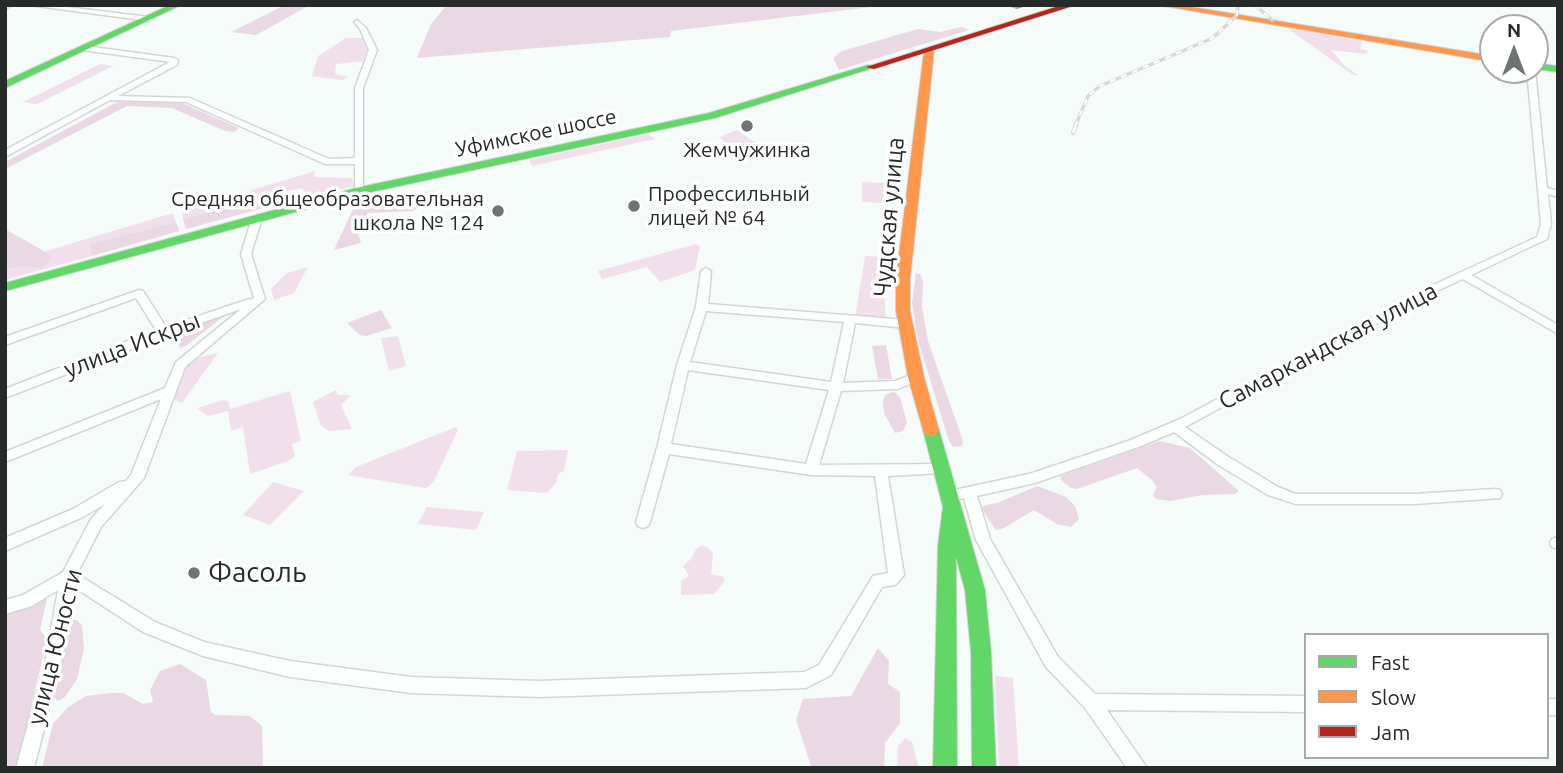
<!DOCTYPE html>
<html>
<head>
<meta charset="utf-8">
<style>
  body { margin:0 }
  #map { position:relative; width:1563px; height:773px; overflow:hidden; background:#f4fbf8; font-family:Ubuntu,sans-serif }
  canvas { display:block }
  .frame { position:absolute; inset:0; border:7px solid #262b29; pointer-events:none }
  .legend { position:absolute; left:1304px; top:633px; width:245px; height:126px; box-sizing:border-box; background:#fff; border:2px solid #a8aaa9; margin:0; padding:9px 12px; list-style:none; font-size:21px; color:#262b29 }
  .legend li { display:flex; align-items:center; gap:14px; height:35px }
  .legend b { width:35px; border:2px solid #a8aaa9 }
  .north { position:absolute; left:1479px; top:14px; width:70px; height:70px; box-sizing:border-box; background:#fff; border:2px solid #a8aaa9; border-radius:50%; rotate:0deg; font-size:19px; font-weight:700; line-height:28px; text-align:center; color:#262b29 }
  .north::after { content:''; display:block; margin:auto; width:24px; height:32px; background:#6e7471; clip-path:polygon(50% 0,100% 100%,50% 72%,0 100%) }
</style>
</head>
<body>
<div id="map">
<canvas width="1563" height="773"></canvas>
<div class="frame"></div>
<ul class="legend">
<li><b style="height:9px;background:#63d668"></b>Fast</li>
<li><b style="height:9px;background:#ff974d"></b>Slow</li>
<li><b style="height:9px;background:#b3261e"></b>Jam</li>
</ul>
<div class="north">N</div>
</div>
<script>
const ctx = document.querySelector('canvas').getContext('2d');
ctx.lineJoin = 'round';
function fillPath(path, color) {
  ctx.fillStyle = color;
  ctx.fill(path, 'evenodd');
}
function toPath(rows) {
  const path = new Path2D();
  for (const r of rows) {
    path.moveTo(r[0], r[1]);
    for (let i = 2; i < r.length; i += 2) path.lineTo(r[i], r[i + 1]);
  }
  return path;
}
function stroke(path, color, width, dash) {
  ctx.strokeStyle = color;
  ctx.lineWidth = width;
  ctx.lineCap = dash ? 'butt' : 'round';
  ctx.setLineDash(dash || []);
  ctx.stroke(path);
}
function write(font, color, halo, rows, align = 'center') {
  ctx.font = font + ' Ubuntu,sans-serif';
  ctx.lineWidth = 7;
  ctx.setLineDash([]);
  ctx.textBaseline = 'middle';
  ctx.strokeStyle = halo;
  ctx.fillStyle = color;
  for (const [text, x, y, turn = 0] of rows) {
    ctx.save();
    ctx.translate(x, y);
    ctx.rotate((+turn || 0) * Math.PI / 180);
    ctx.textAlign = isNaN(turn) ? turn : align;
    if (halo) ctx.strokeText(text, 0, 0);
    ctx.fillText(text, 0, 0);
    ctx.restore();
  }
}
fillPath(toPath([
  [1287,28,1362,41,1360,49,1368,51,1366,54,1331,50,1347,68,1358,75,1353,75],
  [346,38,362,38,368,47,363,61,336,64,335,74,349,77,342,80,312,76,318,56],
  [100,64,113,66,37,104,23,102],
  [737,130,748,138,766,148,741,157,719,137],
  [648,134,655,139,532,166,529,160],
  [315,171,314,177,352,178,355,186,308,197,302,188,283,192,288,201,267,207,263,198,183,219,182,211],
  [888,178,894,178,890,203,862,202,862,182,886,183],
  [173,213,176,222,91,244,92,256,5,280,7,269,27,266,49,254,43,252],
  [696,244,700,246,695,270,660,282,647,267,602,279,598,271],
  [865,256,884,257,886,261,882,264,886,320,855,318],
  [308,267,294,293,274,300,271,289,287,273],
  [398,336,406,366,389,371,381,338],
  [218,353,182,403,170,398,182,370,192,359],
  [336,390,338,395,351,395,341,405,352,429,329,431,321,426,313,402],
  [290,391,301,441,292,444,295,456,288,461,250,474,243,427,231,431,228,411,208,416,197,408,223,400,228,401,230,409],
  [456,427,458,430,433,483,426,488,348,475,356,467],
  [568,450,564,471,558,474,556,483,547,493,507,490,517,451],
  [273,482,304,491,270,525,243,515],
  [427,507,484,512,476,530,418,524],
  [701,546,707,547,713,553,711,574,724,577,724,582,714,594,681,595,681,581,689,576,683,566,691,559,696,549],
  [995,676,1013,678,1019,768,999,768],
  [905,738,912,742,919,768,897,768,898,746]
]), '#f1e0ec');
fillPath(toPath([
  [285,5,310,5,256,35,231,32],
  [447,5,888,5,671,31,670,37,417,58,431,24],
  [962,27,969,30,839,70,834,60,834,57,842,51,918,29,940,32],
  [128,100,182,103,239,128,234,132,225,131,172,108,127,106,5,169,5,162,119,101],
  [435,190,436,196,413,211,368,213,357,229,361,243,334,250,354,207],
  [263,198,267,207,186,229,183,219],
  [176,222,179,231,92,256,90,244],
  [5,229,49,254,51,260,40,268,27,266,7,269],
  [916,273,920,274,923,281,922,307,928,341,963,441,962,446,953,447,949,441,918,340,912,303],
  [381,310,392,328,366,336,360,335,347,323],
  [227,314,187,345,181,348,173,337],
  [886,345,892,379,878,379,872,346],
  [894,392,900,397,907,423,903,431,895,433,884,413,883,400,886,394],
  [1160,441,1190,448,1239,491,1235,494,1202,495,1171,501,1156,499,1153,495,1157,487,1152,480,1137,468,1077,489,1071,488,1062,481,1060,476],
  [1037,486,1066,497,1075,506,1079,519,1071,527,1057,524,1034,510,1002,529,996,530,982,510,983,506,1000,502],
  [48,594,40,630,47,639,17,768,5,768,5,611],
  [71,620,77,620,82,625,84,649,77,679,65,697,58,701,54,697,66,626],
  [878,648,889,661,888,684,900,692,900,723,885,743,884,768,806,768,811,766,796,720,803,699,851,696],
  [180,664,206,680,211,712,215,715,250,716,262,726,263,768,42,768,53,724,67,708,86,696,110,693,123,693,143,704,153,702,150,690,160,671]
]), '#ead8e5');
const street = toPath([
  [5,5,13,5,5,9,5,5],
  [29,5,51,5,149,17,152,19,149,21,29,5],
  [357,20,366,28,377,50,363,88,363,193,360,194,355,191,355,164,325,164,186,102,110,100,5,157,5,150,170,62,82,50,82,46,85,46,174,58,178,60,177,65,118,96,190,98,329,159,355,158,355,88,369,50,360,29,354,22,357,20],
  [1527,70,1535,70,1547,188,1558,191,1558,197,1548,194,1551,224,1547,239,1471,275,1558,325,1558,334,1463,279,1439,290,1185,427,1227,456,1278,487,1296,494,1415,494,1495,489,1500,490,1502,494,1500,498,1415,504,1296,504,1268,495,1217,464,1174,432,1141,446,1035,483,977,496,990,539,1058,657,1095,694,1306,696,1306,712,1107,710,1147,768,1127,768,1085,708,1046,667,976,540,964,498,950,501,945,500,943,496,945,492,1029,474,1131,440,1180,419,1431,286,1537,237,1541,224,1527,70],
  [257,215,262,218,251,254,265,299,185,367,144,478,101,527,77,574,155,622,204,642,290,661,411,677,539,681,804,672,819,665,873,576,888,573,875,476,811,475,669,454,650,522,648,526,643,528,638,526,636,522,657,448,677,365,696,307,701,271,706,268,711,271,708,304,906,320,912,324,906,328,855,323,843,383,895,381,916,373,922,377,920,380,897,389,841,391,819,465,946,464,948,468,946,472,941,473,888,476,904,575,901,579,895,585,882,587,831,675,806,688,539,697,411,693,290,677,203,656,143,632,74,587,61,663,34,768,16,768,45,663,58,590,32,606,5,614,5,600,23,595,63,572,91,519,105,504,83,517,5,551,5,538,73,509,119,482,126,481,131,475,161,399,5,462,5,452,165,388,176,362,241,309,167,335,5,398,5,389,156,330,136,298,5,345,5,337,139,290,143,291,166,327,246,300,253,299,254,298,241,254,252,218,257,215],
  [706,311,844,322,831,382,690,362,706,311],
  [688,370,829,390,806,464,671,444,688,370],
  [1557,537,1558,537,1558,549,1552,547,1550,543,1552,539,1557,537],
  [1547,699,1558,699,1558,715,1547,715,1547,699]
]);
const fast = toPath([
  [170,5,181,5,5,88,5,81,170,5],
  [1535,63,1558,66,1558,72,1535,69,1535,63],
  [868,65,876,67,715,118,362,194,5,291,5,283,356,188,709,113,868,65],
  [931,424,937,426,939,430,985,590,991,652,996,768,972,768,971,652,965,590,956,557,957,768,933,768,938,545,943,507,923,430,925,426,931,424]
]);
const slow = toPath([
  [1158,5,1179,5,1493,56,1493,62,1158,5],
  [929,48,934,51,910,279,910,311,924,377,939,430,937,434,931,436,925,434,923,430,908,377,896,311,896,279,924,51,929,48]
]);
const jam = toPath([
  [1062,5,1076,5,874,69,866,67,1062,5]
]);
stroke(street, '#d2d7d5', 3);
stroke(fast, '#d2d7d5', 2);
stroke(slow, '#d2d7d5', 2);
stroke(jam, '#d2d7d5', 2);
fillPath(street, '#fdfefe');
fillPath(fast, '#63d668');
fillPath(slow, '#ff974d');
fillPath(jam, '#b3261e');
const railFar1 = toPath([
  [1255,5,1272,20],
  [1075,127,1088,96,1100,86,1213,38,1237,15,1238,5]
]);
const rail = toPath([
  [1073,133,1076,125]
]);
stroke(railFar1, '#d7dad9', 3.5);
stroke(rail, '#d7dad9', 4.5);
stroke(railFar1, '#fff', 2, [6]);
stroke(rail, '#fff', 2.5, [8]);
fillPath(toPath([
  [1006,5,1030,5,1016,9]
]), '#b1bbb7');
fillPath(toPath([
  [1017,5,1030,5,1016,9]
]), '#909995');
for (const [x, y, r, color] of [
  [747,126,7,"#6e7471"],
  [634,206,7,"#6e7471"],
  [498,211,7,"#6e7471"],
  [194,573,7,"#6e7471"]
]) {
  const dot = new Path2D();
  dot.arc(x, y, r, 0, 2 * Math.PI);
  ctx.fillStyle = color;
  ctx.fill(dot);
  stroke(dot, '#fff', 2.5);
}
write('21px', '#262b29', '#fff', [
  ["Уфимское шоссе",536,133,-12]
]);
write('21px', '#262b29', '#fff', [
  ["Жемчужинка",747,150],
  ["Профессильный",648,194,"left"],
  ["лицей № 64",648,218,"left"],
  ["Средняя общеобразовательная",484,199,"right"],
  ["школа № 124",484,223,"right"]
]);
write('24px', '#262b29', '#fff', [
  ["Чудская улица",889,217,-85],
  ["улица Искры",132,345,-21],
  ["Самаркандская улица",1328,346,-28],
  ["улица Юности",55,647,-76]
]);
write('28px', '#262b29', '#fff', [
  ["Фасоль",208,573]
], 'left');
</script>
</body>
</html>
